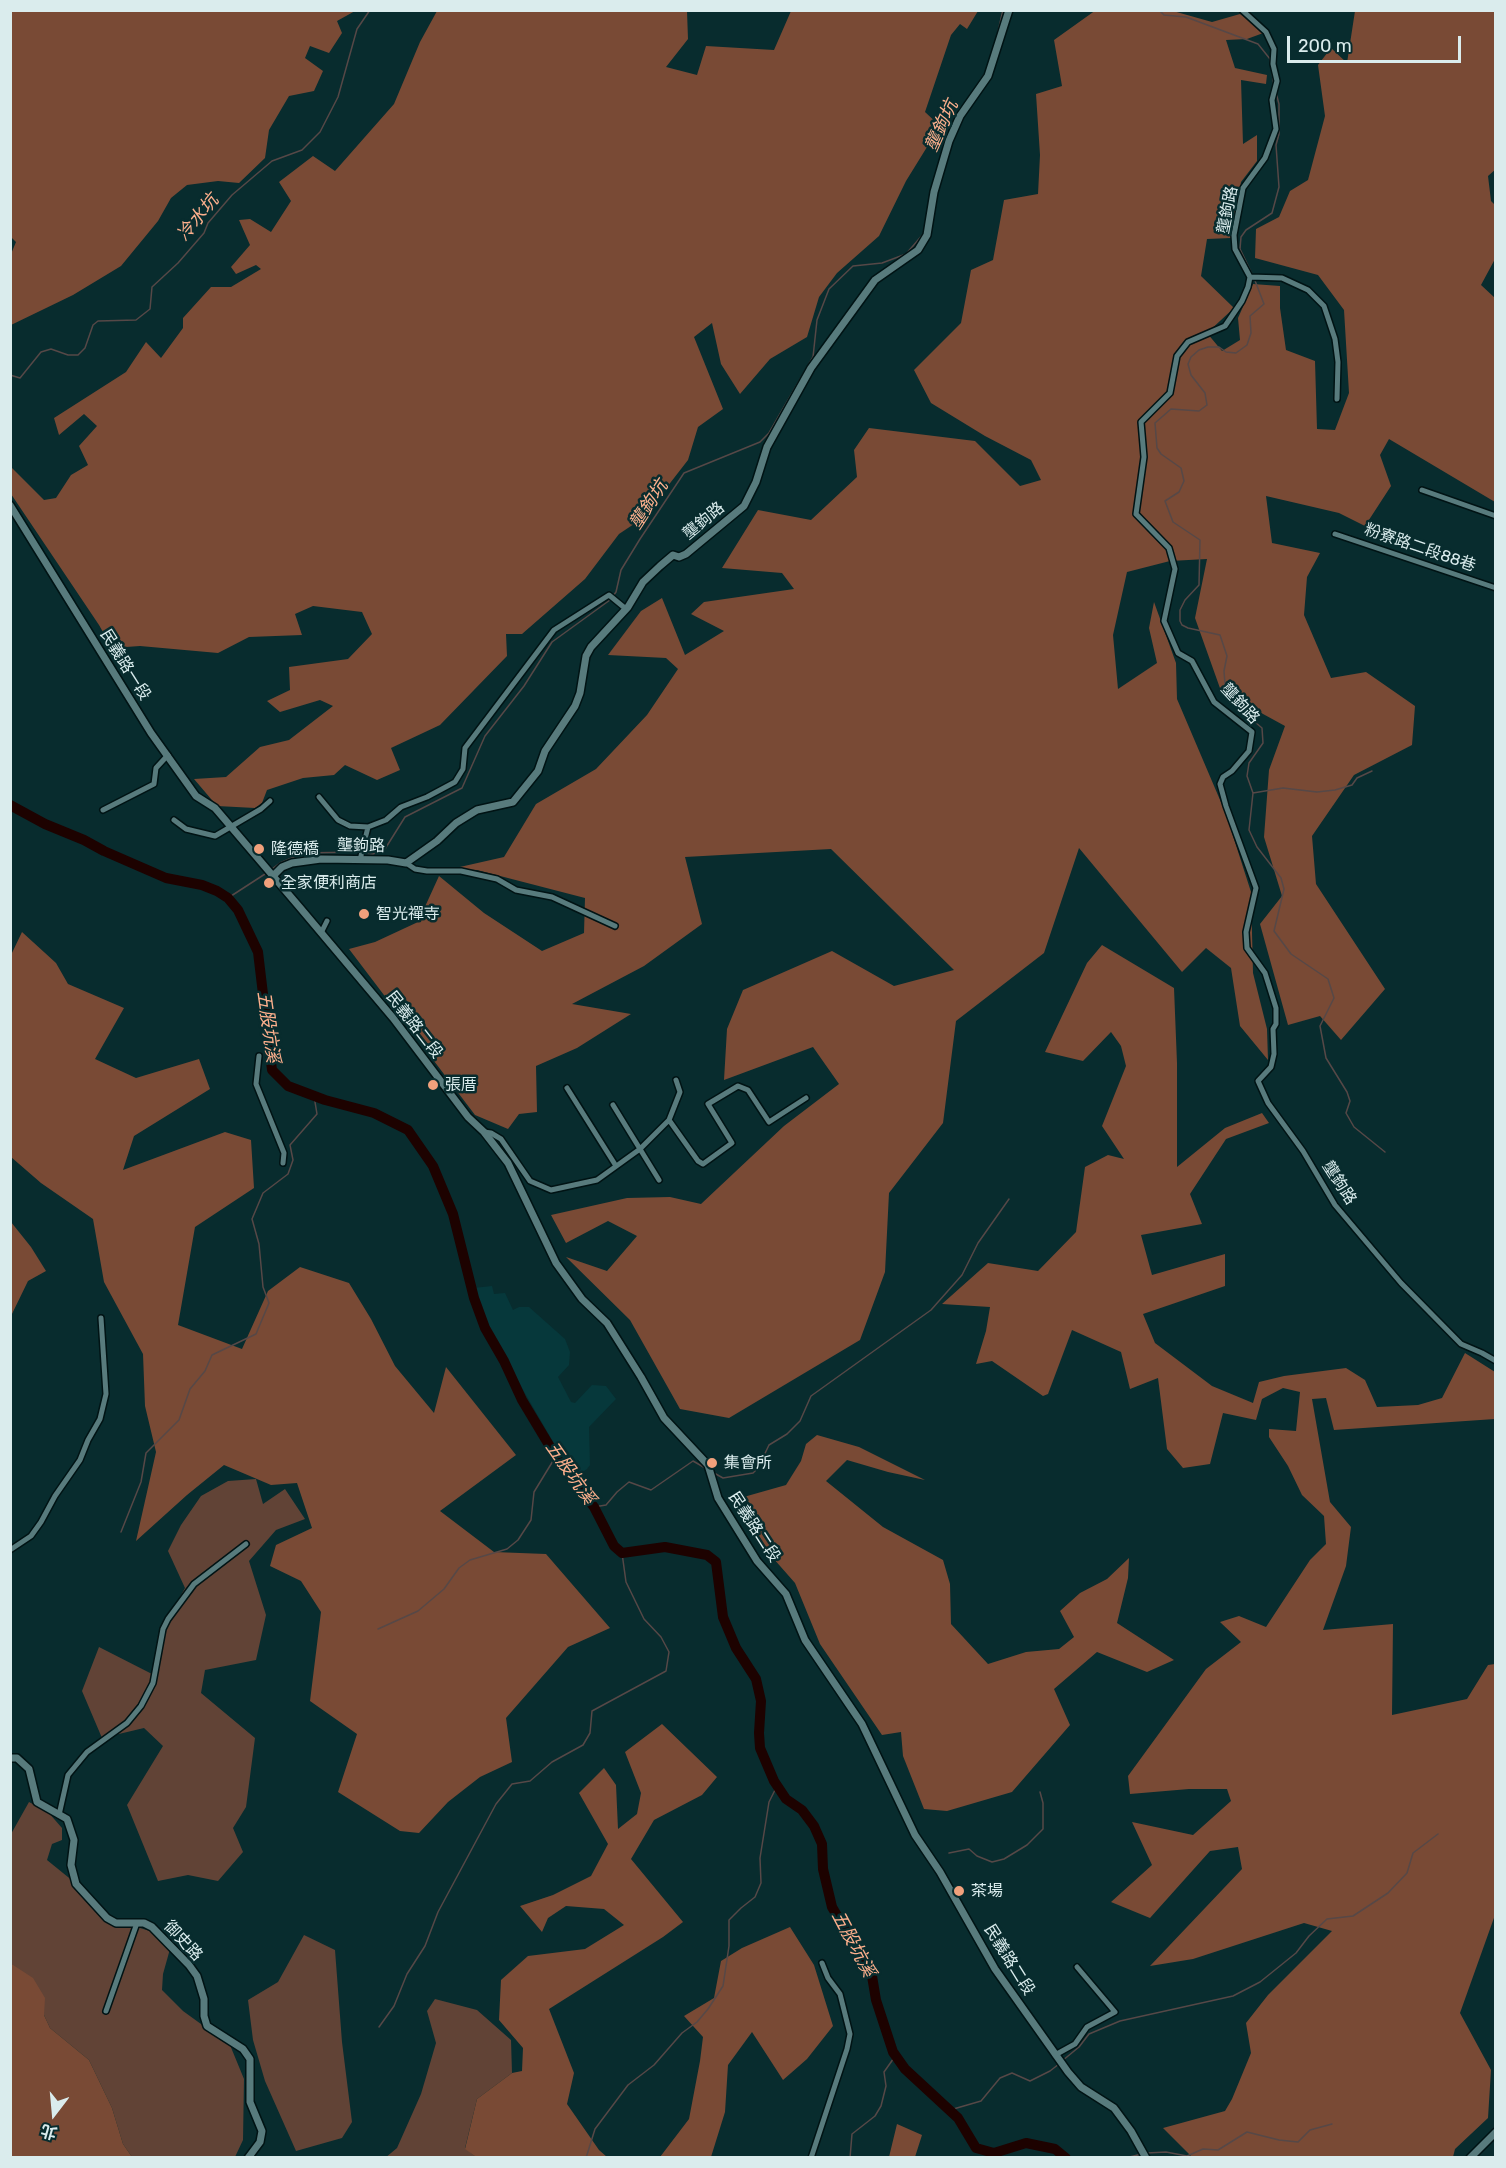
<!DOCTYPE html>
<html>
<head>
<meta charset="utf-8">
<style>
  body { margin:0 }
  #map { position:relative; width:1506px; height:2168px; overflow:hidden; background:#082c2e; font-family:Rubik,"Noto Sans TC",sans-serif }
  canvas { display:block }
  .frame { position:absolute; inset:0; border:12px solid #daeced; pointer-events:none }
  .north { position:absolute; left:24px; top:2084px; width:60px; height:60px; -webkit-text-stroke:4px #082c2e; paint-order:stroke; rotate:196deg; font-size:16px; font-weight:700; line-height:24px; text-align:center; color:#daeced }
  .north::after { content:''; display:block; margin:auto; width:21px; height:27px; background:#daeced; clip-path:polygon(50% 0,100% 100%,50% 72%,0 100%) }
  .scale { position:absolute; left:1287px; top:36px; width:174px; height:27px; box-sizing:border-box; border:3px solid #daeced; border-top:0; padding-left:8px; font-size:18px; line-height:21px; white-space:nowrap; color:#daeced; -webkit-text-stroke:4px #082c2e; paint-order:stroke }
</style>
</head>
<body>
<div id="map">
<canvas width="1506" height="2168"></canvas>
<div class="frame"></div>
<div class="north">北</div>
<div class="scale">200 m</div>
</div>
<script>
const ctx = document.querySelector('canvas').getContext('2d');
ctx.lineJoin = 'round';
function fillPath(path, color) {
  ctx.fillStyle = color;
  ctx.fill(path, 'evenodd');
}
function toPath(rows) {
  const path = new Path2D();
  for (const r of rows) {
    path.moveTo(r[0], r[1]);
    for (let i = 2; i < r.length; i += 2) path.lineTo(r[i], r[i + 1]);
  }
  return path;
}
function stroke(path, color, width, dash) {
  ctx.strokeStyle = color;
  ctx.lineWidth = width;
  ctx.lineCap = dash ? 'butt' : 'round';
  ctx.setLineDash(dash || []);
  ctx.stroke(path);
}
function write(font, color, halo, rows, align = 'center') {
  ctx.font = font + ' Rubik,"Noto Sans TC",sans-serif';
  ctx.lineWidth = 5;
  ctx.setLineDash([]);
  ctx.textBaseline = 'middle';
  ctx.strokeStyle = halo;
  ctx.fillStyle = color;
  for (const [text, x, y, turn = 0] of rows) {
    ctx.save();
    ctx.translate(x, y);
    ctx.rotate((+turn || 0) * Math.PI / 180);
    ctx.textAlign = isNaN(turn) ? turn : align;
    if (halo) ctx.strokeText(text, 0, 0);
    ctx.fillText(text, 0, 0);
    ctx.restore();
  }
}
fillPath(toPath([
  [492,1286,494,1294,505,1293,513,1310,519,1307,529,1307,565,1339,570,1352,569,1365,558,1377,571,1402,575,1403,592,1385,606,1386,616,1399,589,1427,590,1465,587,1469,574,1478,485,1324,473,1288]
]), '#06383b');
fillPath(toPath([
  [256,1479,263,1504,285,1489,305,1519,276,1530,249,1561,266,1615,256,1660,205,1670,201,1693,255,1738,246,1807,233,1828,243,1852,218,1881,188,1875,158,1881,127,1805,163,1746,144,1728,102,1738,82,1691,99,1647,152,1674,158,1636,185,1588,168,1551,181,1525,201,1496,228,1481],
  [29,1802,48,1812,62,1828,62,1840,52,1844,47,1860,79,1886,112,1924,130,1925,150,1931,170,1949,163,1974,162,1990,183,2011,230,2045,244,2079,243,2140,235,2157,132,2157,123,2144,112,2108,89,2060,50,2028,44,2015,11,1963,11,1834],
  [304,1935,335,1950,342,2042,352,2122,342,2138,296,2151,265,2081,253,2040,248,2000,278,1982],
  [435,1999,477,2010,511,2040,512,2073,477,2099,465,2148,476,2157,385,2158,397,2148,421,2094,436,2043,427,2011]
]), '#614336');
fillPath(toPath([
  [1096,10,1173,11,1212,22,1240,14,1266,32,1247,39,1226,40,1235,68,1267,75,1266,84,1241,80,1243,144,1257,135,1257,161,1241,182,1231,238,1207,239,1201,276,1234,308,1207,333,1222,351,1240,340,1238,318,1253,284,1280,286,1280,308,1286,350,1315,361,1317,429,1335,430,1349,393,1344,310,1318,275,1255,258,1256,229,1279,217,1290,191,1308,180,1325,116,1318,65,1331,48,1347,63,1355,11,1495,11,1496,169,1488,176,1491,201,1495,205,1495,259,1481,285,1495,298,1495,502,1389,439,1380,455,1391,486,1365,526,1339,513,1266,496,1272,543,1320,553,1307,577,1304,615,1331,678,1366,672,1415,706,1412,745,1354,775,1312,836,1316,884,1385,989,1341,1040,1320,1016,1288,1025,1260,924,1282,896,1264,837,1269,770,1285,726,1221,691,1195,618,1207,559,1170,561,1127,572,1113,635,1118,689,1157,663,1149,628,1154,602,1176,663,1177,699,1226,814,1251,892,1253,973,1267,1029,1268,1060,1240,1026,1231,968,1206,948,1182,972,1079,848,1044,953,956,1021,943,1123,889,1193,885,1272,860,1340,729,1418,680,1409,630,1320,566,1257,607,1271,637,1236,608,1221,566,1243,551,1215,627,1198,670,1197,701,1204,784,1126,839,1084,813,1047,724,1080,727,1029,743,990,832,951,894,986,954,970,831,849,685,857,702,924,644,966,572,1004,631,1014,577,1048,536,1066,537,1112,519,1114,508,1129,475,1115,349,949,375,942,418,922,439,876,484,913,542,951,584,933,585,898,477,870,451,869,504,857,536,804,596,769,647,715,678,669,666,658,608,655,641,611,662,598,685,655,724,631,691,614,704,602,794,589,782,573,722,568,758,510,811,520,857,477,854,450,869,428,975,441,1020,486,1041,480,1031,460,985,436,931,403,914,370,961,323,971,270,993,260,1004,200,1038,194,1040,155,1036,94,1062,86,1054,40],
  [10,11,11,10,355,11,337,21,342,33,329,53,310,46,305,58,323,71,314,91,289,96,269,130,265,158,239,183,218,181,187,185,171,198,158,221,121,266,73,295,11,325,11,254,16,242,10,236],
  [437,11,687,11,688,39,666,67,697,75,706,46,774,50,791,11,978,11,967,29,960,24,951,35,925,112,940,126,906,181,879,236,837,273,819,297,807,337,770,359,740,394,721,364,712,323,694,337,723,409,698,427,688,460,643,518,619,534,585,579,522,634,506,634,507,656,440,725,391,748,400,770,377,780,345,765,334,775,303,778,267,790,262,803,255,808,217,806,194,779,226,777,260,747,289,740,333,706,320,700,280,712,267,701,290,690,289,667,348,659,372,634,362,612,313,606,295,614,302,635,249,637,218,653,140,646,112,648,99,625,11,494,10,466,44,500,56,498,71,475,88,465,79,446,97,426,84,414,59,435,54,418,126,372,146,342,161,358,183,328,183,318,211,287,231,287,261,269,256,265,236,274,231,267,250,245,239,220,250,219,271,232,291,201,279,182,313,156,335,171,394,104,420,42],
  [22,932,56,963,68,984,124,1008,95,1059,136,1078,199,1059,210,1089,134,1136,123,1170,225,1132,251,1140,254,1188,195,1227,178,1325,242,1349,268,1291,300,1267,349,1283,371,1319,395,1366,434,1413,446,1367,516,1455,440,1511,494,1552,546,1554,610,1628,568,1647,506,1718,512,1762,480,1777,448,1802,419,1833,400,1831,338,1792,357,1734,310,1701,321,1612,301,1581,270,1566,276,1545,312,1528,297,1483,271,1485,224,1465,187,1495,136,1541,156,1452,145,1406,143,1354,104,1282,93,1219,41,1183,11,1157,11,955],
  [1102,945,1174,988,1177,1063,1177,1167,1225,1128,1262,1113,1269,1123,1226,1139,1190,1194,1202,1224,1141,1235,1152,1275,1225,1254,1225,1286,1143,1314,1155,1343,1212,1386,1253,1403,1259,1382,1284,1376,1346,1368,1365,1380,1377,1407,1418,1405,1442,1398,1465,1353,1495,1372,1495,1419,1334,1430,1326,1398,1312,1399,1330,1502,1351,1527,1346,1566,1323,1630,1393,1624,1392,1715,1467,1699,1488,1665,1495,1664,1495,1915,1460,2013,1491,2070,1488,2118,1455,2149,1453,2157,1192,2157,1163,2128,1225,2111,1232,2099,1251,2053,1246,2023,1268,1995,1332,1931,1304,1923,1193,1959,1150,1966,1242,1869,1238,1847,1210,1851,1150,1918,1111,1902,1152,1865,1132,1822,1193,1835,1231,1801,1227,1789,1189,1789,1130,1794,1128,1776,1206,1669,1241,1642,1220,1622,1239,1616,1266,1627,1310,1560,1326,1544,1324,1516,1302,1495,1288,1466,1269,1437,1269,1429,1296,1431,1300,1392,1283,1388,1262,1399,1256,1420,1223,1413,1210,1464,1183,1468,1167,1449,1158,1378,1130,1389,1121,1352,1072,1330,1048,1394,1043,1396,992,1361,976,1364,986,1331,990,1307,942,1304,988,1263,1038,1271,1076,1232,1085,1167,1108,1155,1124,1159,1102,1126,1126,1066,1121,1046,1111,1032,1083,1061,1045,1052,1087,963],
  [11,1222,31,1247,46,1271,28,1281,11,1316],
  [817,1435,859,1447,925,1480,888,1472,847,1460,826,1481,883,1527,943,1560,950,1584,951,1624,988,1664,1026,1652,1059,1649,1074,1637,1060,1611,1080,1593,1107,1579,1129,1558,1128,1578,1117,1623,1174,1660,1147,1672,1097,1652,1054,1689,1070,1725,1012,1792,947,1811,924,1809,903,1756,901,1732,882,1735,820,1644,795,1583,751,1533,733,1500,786,1485,801,1461,806,1444],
  [662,1724,717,1777,702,1795,654,1820,631,1859,683,1922,663,1937,549,2009,574,2073,567,2104,599,2150,607,2157,476,2157,465,2149,477,2099,512,2073,522,2071,523,2048,499,2020,501,1980,528,1956,585,1949,624,1925,604,1909,566,1906,548,1918,542,1932,520,1906,553,1895,591,1876,608,1844,579,1793,604,1768,616,1785,618,1829,637,1814,641,1793,625,1752],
  [790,1927,814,1965,833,2026,807,2059,783,2080,752,2032,728,2065,725,2112,711,2157,660,2157,689,2119,700,2061,703,2037,684,2016,714,1998,721,1961,742,1948],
  [10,1963,33,1978,45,1998,44,2015,50,2028,89,2060,112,2108,123,2144,132,2157,11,2157],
  [897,2124,922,2135,915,2157,889,2157]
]), '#794a35');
stroke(toPath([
  [1159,10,1164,15,1186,17,1258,44,1270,59,1274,86],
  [995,45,1003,10],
  [957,115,986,72],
  [932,189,942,153],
  [1252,274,1240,249,1241,237,1246,230,1272,213,1279,187,1276,145,1279,134,1279,104,1276,93],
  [1254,278,1264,304,1250,316,1251,333,1247,345,1236,353,1226,352,1219,347,1208,347,1199,350,1191,357,1188,364,1191,375,1205,393,1207,405,1199,411,1171,409,1155,423,1157,448,1161,454,1181,468,1184,481,1179,492,1165,501,1173,522,1200,540,1199,585,1185,600,1180,610,1180,621,1182,625,1188,628,1220,635,1227,656,1224,671,1226,697,1262,728,1263,743,1249,763,1247,776,1253,793,1249,830,1257,847,1281,878,1284,889,1274,931,1291,954,1328,979,1334,998,1320,1026,1326,1058,1347,1092,1350,1101,1346,1113,1354,1127,1385,1152],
  [10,375,20,378,41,352,51,349,68,355,78,355,85,348,93,325,98,321,136,320,150,309,152,287,178,263,204,233,208,223,232,195,272,161,302,150,320,132,338,97,357,29,370,10],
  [1253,793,1283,788,1317,792,1335,790,1352,785,1357,778,1372,771],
  [364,853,373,854,385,849,405,817,462,788,485,736,524,686,552,642,610,600,616,592,621,570,640,539,684,473,760,442,769,433,813,357,817,320,829,289,853,266,882,263,906,254,925,232],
  [272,869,280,863,303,853,359,852],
  [228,898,265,874],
  [714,1473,723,1478,753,1473,758,1468,769,1445,787,1434,800,1421,811,1396,931,1310,962,1275,978,1243,1009,1199],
  [594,1507,606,1505,617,1492,629,1482,651,1490,693,1461,707,1469],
  [121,1532,141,1482,146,1453,179,1420,190,1389,205,1371,212,1355,256,1334,269,1303,263,1287,259,1244,252,1219,263,1193,288,1174,293,1160,290,1145,317,1114,314,1096],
  [378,1629,418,1611,444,1589,459,1568,470,1560,507,1549,518,1540,531,1520,534,1492,556,1456],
  [949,1853,969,1849,977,1856,992,1862,1004,1859,1027,1845,1043,1829,1043,1803,1040,1792],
  [379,2027,394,2006,407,1974,425,1946,438,1912,496,1804,512,1784,530,1781,552,1762,583,1745,590,1733,592,1711,666,1671,669,1652,661,1637,644,1619,626,1582,622,1553],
  [1062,2061,1079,2047,1089,2034,1120,2021,1233,1996,1260,1982,1296,1953,1309,1936,1327,1919,1353,1916,1388,1893,1407,1873,1413,1853,1438,1834],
  [950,2110,981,2101,1000,2078,1012,2073,1030,2081,1050,2071,1059,2064],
  [1147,2153,1166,2152,1187,2156,1203,2149,1218,2150,1247,2132,1279,2140,1298,2142,1310,2130,1332,2124],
  [586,2158,595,2129,628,2085,654,2065,682,2033,697,2022,708,2009,723,1986,729,1946,729,1920,741,1908,755,1897,761,1883,760,1858,769,1802,777,1786],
  [850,2158,852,2134,875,2116,881,2106,886,2086,884,2072,896,2055],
  [1125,2158,1142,2154]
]), '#564847', 1.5);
stroke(toPath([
  [10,805,45,824,84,840,104,851,166,878,202,885,217,891,228,898,238,910,258,952,272,1070,288,1086,325,1100,374,1113,408,1130,433,1166,453,1214,474,1298,485,1328,504,1361,522,1400,558,1460,594,1507,614,1546,622,1553,665,1547,707,1555,716,1562,723,1617,736,1648,756,1679,761,1701,759,1733,760,1748,774,1781,786,1799,802,1810,814,1826,822,1844,823,1869,832,1907,872,1976,876,2000,893,2052,905,2069,958,2118,976,2148,994,2153,1026,2143,1055,2149,1066,2158]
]), '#1d0200', 10);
const street = toPath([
  [1242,10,1266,32,1274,49,1273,64,1277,81,1272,100,1276,129,1265,158,1243,188,1234,235,1235,249,1250,277,1248,287,1242,301,1225,326,1188,342,1177,356,1170,393,1141,422,1144,457,1136,514,1169,548,1175,569,1164,621,1178,653,1192,661,1214,702,1252,732,1249,751,1232,771,1223,777,1220,784,1226,806,1256,888,1246,932,1247,948,1265,973,1276,1008,1276,1024,1273,1029,1274,1054,1271,1067,1258,1081,1268,1103,1303,1151,1335,1205,1401,1283,1461,1344,1482,1353,1496,1361],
  [1250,277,1282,278,1308,290,1324,306,1335,339,1338,362,1337,399],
  [1422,490,1496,516],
  [1335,534,1496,588],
  [319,797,338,820,350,826,368,827],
  [103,810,154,784,156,768,168,755],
  [174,820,186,829,215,836,261,809,270,801],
  [360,860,368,827,386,820,401,807,427,797,455,782,463,769,465,748,554,630,609,595,626,609],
  [406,863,415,869,427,871,461,871,497,879,516,890,552,897,615,926],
  [321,933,327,921],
  [259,1056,256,1084,284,1153,283,1163],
  [567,1088,616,1166],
  [613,1105,659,1180],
  [669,1120,698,1161,703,1164,732,1143,708,1104,738,1086,748,1090,769,1122,806,1098],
  [484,1132,491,1133,501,1139,530,1181,551,1190,597,1180,640,1149,669,1120,680,1092,676,1080],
  [10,1550,31,1536,41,1522,55,1496,80,1460,88,1440,100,1419,106,1394,101,1318],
  [59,1815,68,1775,87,1752,127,1723,141,1706,153,1683,163,1629,168,1619,194,1584,246,1544],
  [106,2011,137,1923],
  [1055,2055,1075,2044,1087,2027,1115,2012,1077,1967],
  [811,2158,847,2049,850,2034,840,1994,828,1978,822,1963]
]);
const secondary = toPath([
  [10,505,151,733,196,796,215,808,302,910,393,1018,468,1117,484,1132,508,1163,556,1263,582,1299,607,1323,641,1377,664,1418,708,1465,718,1498,757,1561,786,1594,805,1640,862,1724,915,1835,940,1872,995,1969,1068,2072,1081,2087,1114,2108,1131,2131,1146,2158],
  [273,876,282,867,292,863,321,859,388,860,406,863,437,841,456,823,477,810,513,802,538,771,545,751,575,706,580,693,586,656,591,647,628,607,643,582,660,566,673,555,679,557,686,554,744,506,756,482,767,447,811,368,875,280,918,250,927,235,934,192,949,141,960,116,988,76,1009,10],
  [10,1758,17,1758,29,1769,37,1802,67,1819,74,1840,71,1865,76,1884,107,1918,116,1923,144,1923,152,1927,189,1965,197,1976,204,1999,204,2016,207,2026,243,2049,250,2059,250,2102,262,2131,260,2142,248,2158],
  [1470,2158,1496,2132]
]);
stroke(street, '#001314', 8);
stroke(secondary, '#001314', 10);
stroke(street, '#587b7d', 5);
stroke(secondary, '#587b7d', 7);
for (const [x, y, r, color] of [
  [259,849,6,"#f1a17c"],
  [269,883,6,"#f1a17c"],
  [364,914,6,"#f1a17c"],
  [433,1085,6,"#f1a17c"],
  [712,1463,6,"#f1a17c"],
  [959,1891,6,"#f1a17c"]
]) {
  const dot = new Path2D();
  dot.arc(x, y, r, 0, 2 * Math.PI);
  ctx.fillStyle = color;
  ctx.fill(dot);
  stroke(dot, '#082c2e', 2);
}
write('16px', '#daeced', '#082c2e', [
  ["壟鉤路",1228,210,-79],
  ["壟鉤路",704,521,-40],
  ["粉寮路二段88巷",1420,548,19],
  ["民義路一段",125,665,58],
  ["壟鉤路",1240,704,47],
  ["壟鉤路",361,846,1],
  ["民義路二段",414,1025,52],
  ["壟鉤路",1339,1183,57],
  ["民義路二段",754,1527,57],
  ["御史路",183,1941,47],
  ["民義路二段",1009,1960,58]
]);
write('16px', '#daeced', '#082c2e', [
  ["隆德橋",271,849],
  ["全家便利商店",281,883],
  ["智光禪寺",376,914],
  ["張厝",445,1085],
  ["集會所",724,1463],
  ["茶場",971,1891]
], 'left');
write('italic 18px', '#fdb08d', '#082c2e', [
  ["壟鉤坑",942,126,-66],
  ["冷水坑",198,218,-51],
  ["壟鉤坑",649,505,-57],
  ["五股坑溪",268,1027,82],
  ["五股坑溪",570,1473,55],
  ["五股坑溪",853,1944,62]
]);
</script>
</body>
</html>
